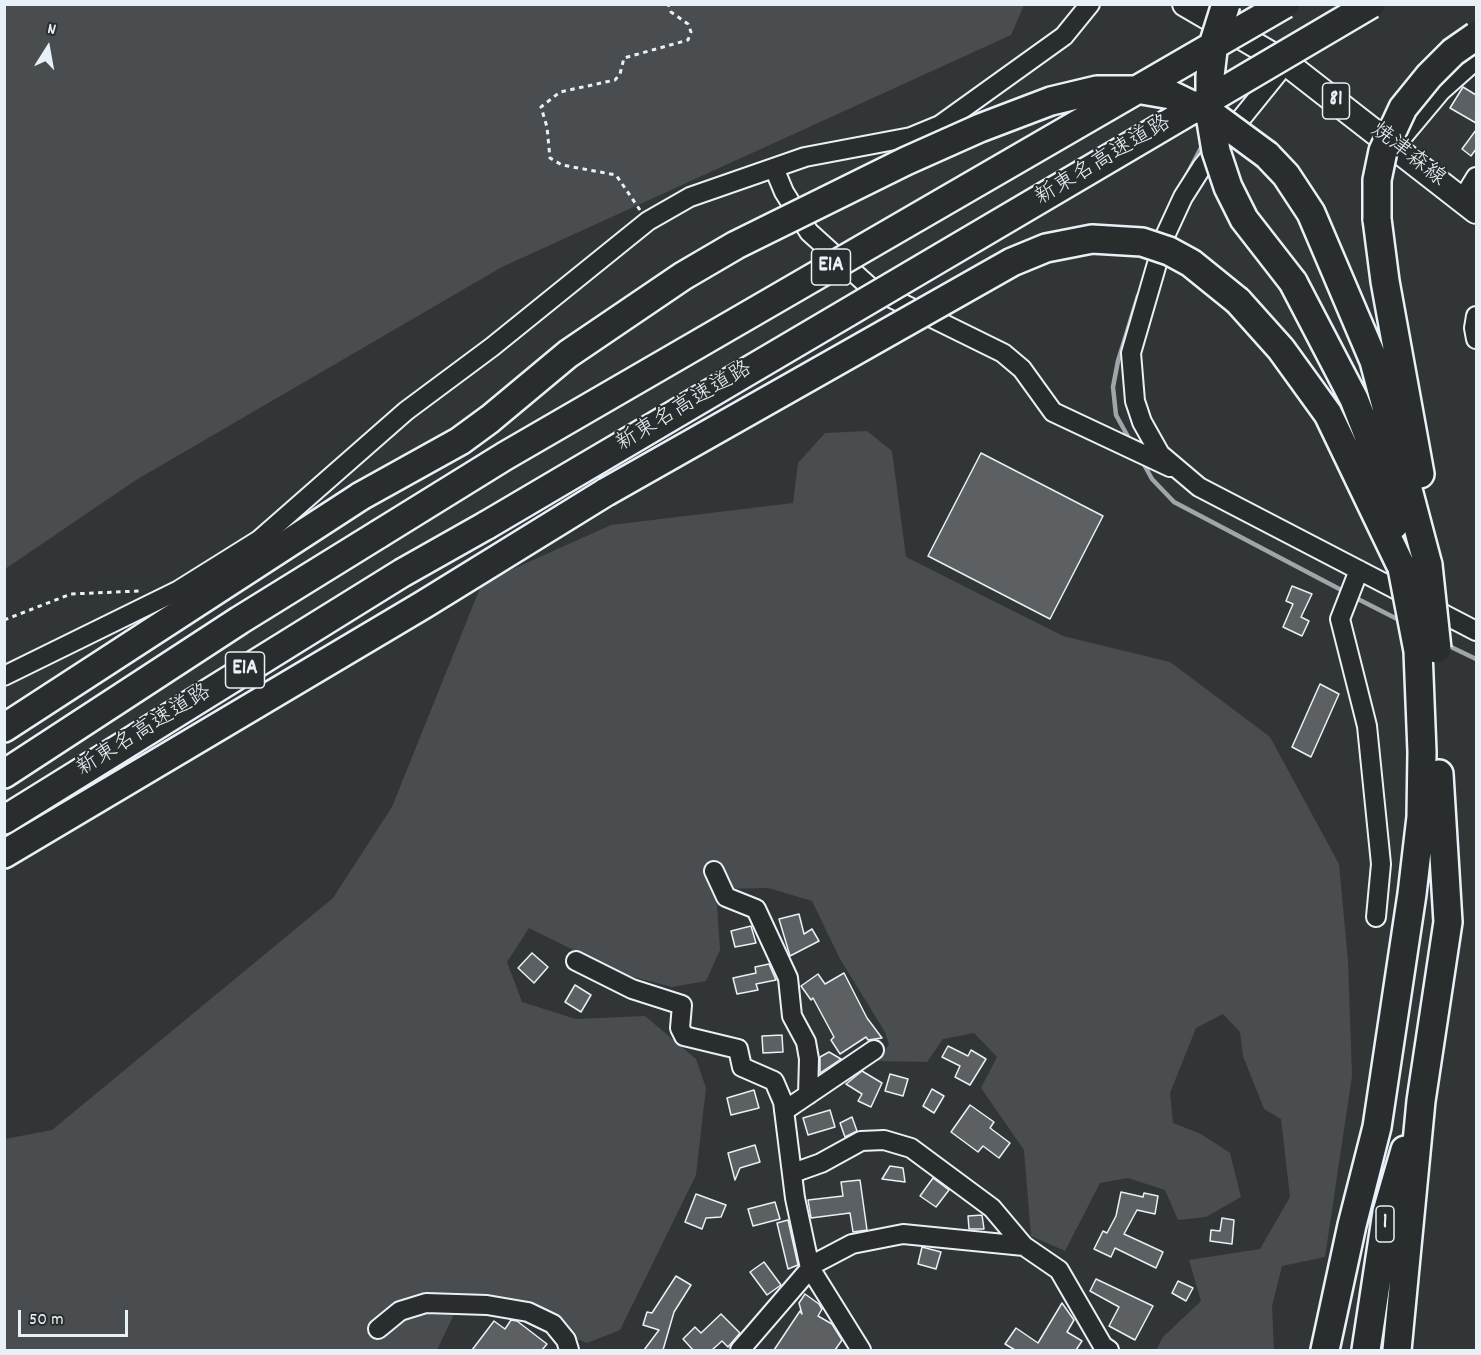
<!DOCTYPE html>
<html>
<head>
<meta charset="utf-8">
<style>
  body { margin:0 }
  #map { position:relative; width:1481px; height:1355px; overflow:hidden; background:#323536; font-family:Dekko,sans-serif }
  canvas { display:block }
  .frame { position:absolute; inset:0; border:6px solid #e8f1f8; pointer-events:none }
  .north { position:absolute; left:18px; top:18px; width:60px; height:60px; -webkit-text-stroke:4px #2a2d2e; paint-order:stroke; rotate:11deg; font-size:16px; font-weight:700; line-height:24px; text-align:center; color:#e8f1f8 }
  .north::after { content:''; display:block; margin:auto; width:21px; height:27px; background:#e8f1f8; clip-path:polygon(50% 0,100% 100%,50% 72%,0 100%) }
  .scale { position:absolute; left:18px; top:1310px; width:110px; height:27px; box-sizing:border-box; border:3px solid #e8f1f8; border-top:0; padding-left:8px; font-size:18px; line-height:21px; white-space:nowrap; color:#e8f1f8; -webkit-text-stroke:4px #2a2d2e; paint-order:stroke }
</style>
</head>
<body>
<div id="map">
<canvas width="1481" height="1355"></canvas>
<div class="frame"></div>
<div class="north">N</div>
<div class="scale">50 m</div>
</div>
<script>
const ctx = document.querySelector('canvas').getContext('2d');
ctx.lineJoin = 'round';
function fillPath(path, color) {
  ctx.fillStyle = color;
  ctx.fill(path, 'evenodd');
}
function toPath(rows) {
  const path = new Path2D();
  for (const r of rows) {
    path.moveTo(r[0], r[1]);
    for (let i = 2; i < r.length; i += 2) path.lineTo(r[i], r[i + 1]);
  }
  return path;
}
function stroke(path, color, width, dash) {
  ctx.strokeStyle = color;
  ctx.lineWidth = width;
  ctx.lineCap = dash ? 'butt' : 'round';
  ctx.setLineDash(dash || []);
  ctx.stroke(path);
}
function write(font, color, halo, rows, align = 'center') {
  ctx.font = font + ' Dekko,"Klee One",sans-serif';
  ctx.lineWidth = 4.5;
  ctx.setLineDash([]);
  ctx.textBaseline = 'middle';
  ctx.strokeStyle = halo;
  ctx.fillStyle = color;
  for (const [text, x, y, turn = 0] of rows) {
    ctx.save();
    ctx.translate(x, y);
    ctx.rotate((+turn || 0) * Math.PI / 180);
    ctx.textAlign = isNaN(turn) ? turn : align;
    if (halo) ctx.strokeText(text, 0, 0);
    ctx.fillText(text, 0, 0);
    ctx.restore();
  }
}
fillPath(toPath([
  [5,4,1024,4,1024,5,1011,35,502,267,136,480,5,569],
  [867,431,892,451,906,557,1063,636,1170,662,1270,737,1339,864,1348,961,1352,1076,1325,1257,1282,1266,1272,1306,1274,1350,1156,1350,1163,1337,1201,1301,1189,1260,1260,1249,1290,1197,1281,1119,1264,1109,1243,1056,1240,1032,1223,1014,1196,1028,1170,1093,1173,1123,1201,1134,1230,1153,1241,1197,1206,1217,1178,1220,1165,1190,1128,1178,1100,1183,1065,1251,1031,1236,1024,1150,981,1088,997,1057,974,1033,943,1039,927,1062,878,1061,889,1044,885,1032,840,959,812,901,768,888,716,889,720,950,706,981,672,987,622,974,529,928,507,962,522,1002,576,1019,645,1016,696,1059,706,1088,696,1175,620,1330,587,1343,464,1293,437,1350,5,1350,5,1139,52,1130,333,898,392,807,482,583,611,525,793,503,798,463,825,433]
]), '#494d4f');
stroke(toPath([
  [1183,182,1204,142],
  [1131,442,1116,415,1113,387,1118,361,1138,296],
  [1141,459,1152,479,1174,502,1347,593],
  [1354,597,1403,622],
  [1447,645,1476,659]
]), '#9fa5aa', 4.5);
const building = toPath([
  [1463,87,1476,95,1476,123,1450,108,1463,87],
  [1476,130,1476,149,1471,156,1462,149,1476,130],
  [981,453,1103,516,1050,619,928,556,981,453],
  [1292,586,1312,594,1301,617,1309,621,1302,636,1283,627,1293,604,1286,601,1292,586],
  [1320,684,1339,694,1311,757,1292,747,1320,684],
  [799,914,804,934,812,929,819,941,790,956,779,919,799,914],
  [751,926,756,943,735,947,731,931,751,926],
  [532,953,548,967,534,983,518,968,532,953],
  [769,964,776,980,756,984,758,990,737,994,733,978,756,973,755,967,769,964],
  [844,973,867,1018,882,1038,868,1040,866,1037,840,1054,831,1040,834,1037,813,998,811,1000,801,986,818,974,825,984,844,973],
  [575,985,591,995,581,1012,565,1002,575,985],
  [782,1035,783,1052,763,1053,762,1036,782,1035],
  [948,1046,968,1056,971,1050,986,1059,970,1085,955,1077,960,1066,942,1057,948,1046],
  [829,1052,841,1059,820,1073,820,1057,829,1052],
  [862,1071,882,1083,871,1107,858,1101,862,1094,846,1084,862,1071],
  [890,1074,908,1079,903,1096,885,1091,890,1074],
  [932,1089,944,1096,934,1113,923,1106,932,1089],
  [754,1090,759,1108,731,1115,727,1098,754,1090],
  [970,1105,994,1122,990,1128,1010,1143,999,1158,983,1146,978,1152,951,1132,970,1105],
  [830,1110,835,1127,808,1135,803,1118,830,1110],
  [852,1117,857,1131,845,1137,840,1123,852,1117],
  [755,1145,760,1162,740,1168,735,1180,728,1153,755,1145],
  [890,1166,903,1168,905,1182,882,1179,890,1166],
  [933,1178,949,1190,936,1207,920,1196,933,1178],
  [860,1180,867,1230,853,1232,850,1213,811,1218,808,1200,843,1196,841,1182,860,1180],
  [1121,1192,1143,1197,1144,1193,1158,1196,1155,1214,1137,1210,1124,1234,1163,1252,1156,1268,1115,1248,1111,1257,1094,1249,1103,1231,1107,1233,1116,1216,1121,1192],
  [696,1194,726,1205,721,1217,706,1218,702,1229,685,1222,696,1194],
  [775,1202,780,1219,753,1226,748,1209,775,1202],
  [982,1215,984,1229,969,1229,968,1216,982,1215],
  [1222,1218,1234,1220,1232,1244,1210,1241,1211,1230,1220,1231,1222,1218],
  [788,1220,798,1265,788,1269,777,1223,788,1220],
  [922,1247,941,1252,936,1269,918,1264,922,1247],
  [764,1262,781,1285,767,1295,750,1272,764,1262],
  [676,1276,691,1285,674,1312,663,1350,644,1350,659,1330,643,1325,647,1312,652,1313,676,1276],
  [1096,1279,1153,1306,1135,1340,1109,1326,1119,1307,1090,1291,1096,1279],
  [1178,1281,1193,1288,1186,1301,1172,1293,1178,1281],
  [805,1294,819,1304,822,1309,818,1316,832,1324,842,1340,835,1350,774,1350,800,1311,802,1314,799,1303,805,1294],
  [1062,1303,1074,1320,1067,1332,1082,1341,1076,1350,1015,1350,1005,1344,1016,1328,1038,1343,1062,1303],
  [721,1314,740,1333,728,1347,722,1341,712,1350,693,1350,683,1339,695,1327,701,1333,721,1314],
  [511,1320,517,1321,547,1344,542,1350,472,1350,494,1321,505,1329,511,1320]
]);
fillPath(building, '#5c6063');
stroke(building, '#e8f1f8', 1.5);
const minor = toPath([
  [1286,63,1202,167,1183,197,1165,236,1131,353,1135,401,1142,422,1160,454,1199,487,1476,631],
  [1395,146,1441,91,1476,60],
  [774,168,784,192,809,232,871,288,1003,353,1022,369,1053,412,1170,467],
  [1462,200,1476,177],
  [1476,316,1474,328,1476,339],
  [1359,570,1340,619,1367,726,1381,864,1376,917],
  [4,676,179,590,259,540,406,411,492,347,648,221,690,197,805,157,911,137,940,125,1064,36,1090,4],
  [714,871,726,897,756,909,788,978,792,1016,806,1042,809,1059,808,1095],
  [576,961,632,989,682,1005,680,1028,684,1036,738,1049,742,1067,774,1081,783,1102,795,1198,810,1268,861,1350],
  [784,1111,874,1050],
  [793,1173,821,1163,861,1141,884,1140,911,1148,992,1208,1024,1246],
  [378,1329,400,1311,426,1303,487,1305,528,1312,553,1324,566,1340,569,1350],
  [740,1350,814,1264,852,1244,903,1234,1024,1246,1059,1270,1103,1346,1109,1350]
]);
const major = toPath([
  [1185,4,1286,63,1476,211]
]);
const highway = toPath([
  [1267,155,1286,175,1311,213,1374,361,1428,565],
  [1377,219,1385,281,1420,474],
  [1293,282,1354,399,1383,473,1394,525],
  [1238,301,1281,349,1328,414,1402,568],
  [4,728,361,496],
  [4,774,240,620,379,534],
  [4,820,402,573,487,525],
  [4,854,423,605,606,492],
  [1325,1350,1352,1225,1377,1127,1412,894,1421,817,1422,752,1418,651],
  [1366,1350,1387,1212,1405,1150],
  [1397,1350,1421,1101,1448,922,1439,774]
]);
stroke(minor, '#e8f1f8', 22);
stroke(major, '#e8f1f8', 28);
stroke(highway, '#e8f1f8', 32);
stroke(toPath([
  [640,210,616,175,562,165,550,158,547,127,541,107,560,92,615,80,620,74,624,58,688,40,691,32,688,24,671,12,668,4],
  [4,620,71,594,139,591]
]), '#e8f1f8', 3, [4.5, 4.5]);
stroke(minor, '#2a2d2e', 18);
stroke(major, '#2a2d2e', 24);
stroke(highway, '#2a2d2e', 27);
const highwayBridge = toPath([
  [1226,4,1214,42,1210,76,1210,115,1216,151,1228,187,1244,219,1293,282],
  [1377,219,1377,180,1383,151,1403,108,1429,76,1453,52,1476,36],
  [606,492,1012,262,1046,248,1092,239,1142,242,1169,251,1191,263,1238,301],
  [361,496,460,441,490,419,568,354,683,276,736,245,906,161,980,128,1051,101,1097,90,1142,90,1171,95,1214,116,1267,155],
  [487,525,1371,4],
  [379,534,505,456,1285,4],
  [1428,565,1437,649],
  [1402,568,1418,651]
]);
stroke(highwayBridge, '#e8f1f8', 32, []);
stroke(highwayBridge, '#2a2d2e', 27);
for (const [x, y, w] of [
  [1336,101,27],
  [831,267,39],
  [245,670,39],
  [1385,1224,18]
]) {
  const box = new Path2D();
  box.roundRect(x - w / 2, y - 18, w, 36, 4.5);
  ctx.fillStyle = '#2a2d2e';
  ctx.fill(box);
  stroke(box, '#e8f1f8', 1.5);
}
write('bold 21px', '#e8f1f8', null, [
  ["81",1336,101],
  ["E1A",831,267],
  ["E1A",245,670],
  ["1",1385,1224]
]);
write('22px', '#e8f1f8', '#2a2d2e', [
  ["焼津森線",1407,156,38],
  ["新東名高速道路",1104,162,-31],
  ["新東名高速道路",685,408,-31],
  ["新東名高速道路",145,732,-32]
]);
</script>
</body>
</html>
